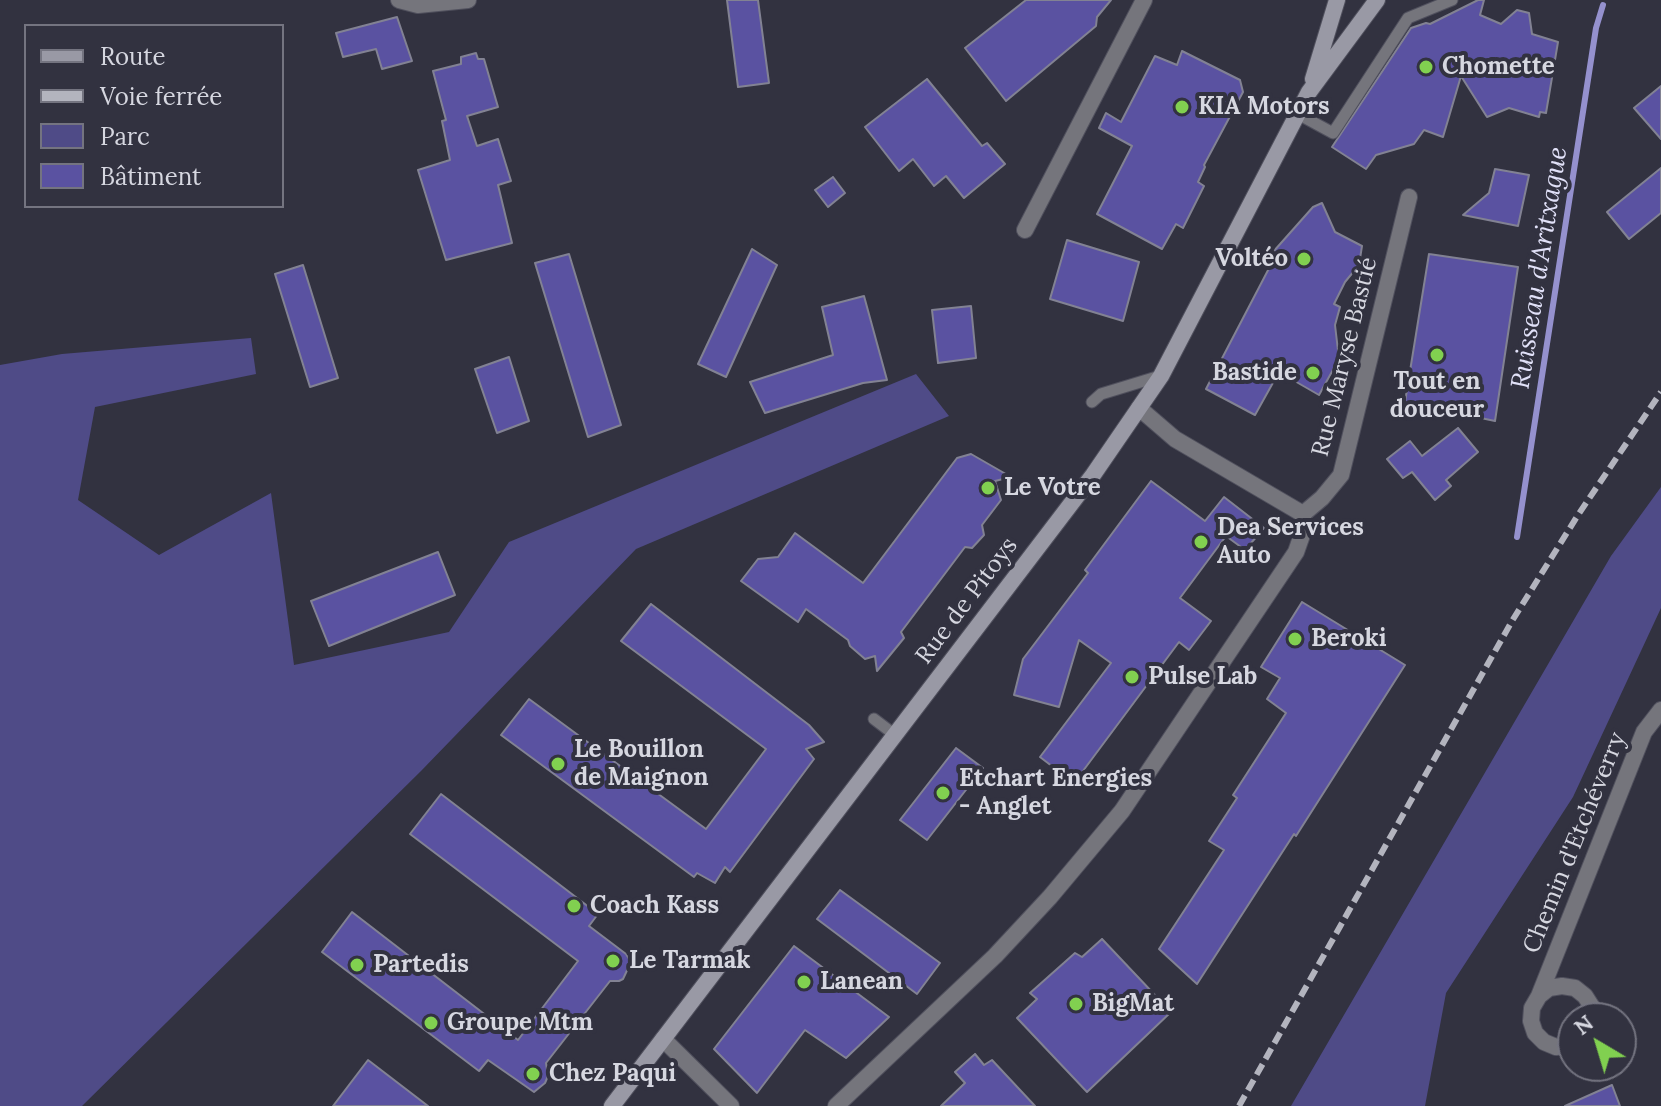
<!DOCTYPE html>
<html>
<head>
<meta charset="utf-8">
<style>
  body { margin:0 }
  #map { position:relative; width:1661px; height:1106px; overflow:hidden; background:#323240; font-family:Lora,serif }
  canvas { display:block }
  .legend { position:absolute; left:24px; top:24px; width:260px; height:184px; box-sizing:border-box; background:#323240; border:2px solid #747480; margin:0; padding:10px 14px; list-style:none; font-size:24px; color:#d6d7e0 }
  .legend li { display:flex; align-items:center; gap:16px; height:40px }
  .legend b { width:40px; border:2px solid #747480 }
  .north { position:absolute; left:1557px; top:1002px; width:80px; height:80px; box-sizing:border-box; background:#323240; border:2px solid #747480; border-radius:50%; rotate:322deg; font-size:22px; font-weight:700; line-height:32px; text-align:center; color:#d6d7e0 }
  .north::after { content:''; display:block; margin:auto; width:28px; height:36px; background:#81d050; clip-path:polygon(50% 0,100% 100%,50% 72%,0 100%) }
</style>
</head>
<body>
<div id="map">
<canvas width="1661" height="1106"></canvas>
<ul class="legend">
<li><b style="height:10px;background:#9999a5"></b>Route</li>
<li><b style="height:10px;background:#b3b4be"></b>Voie ferrée</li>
<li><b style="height:22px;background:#4f4b87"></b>Parc</li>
<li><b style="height:22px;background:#5a52a1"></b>Bâtiment</li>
</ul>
<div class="north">N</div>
</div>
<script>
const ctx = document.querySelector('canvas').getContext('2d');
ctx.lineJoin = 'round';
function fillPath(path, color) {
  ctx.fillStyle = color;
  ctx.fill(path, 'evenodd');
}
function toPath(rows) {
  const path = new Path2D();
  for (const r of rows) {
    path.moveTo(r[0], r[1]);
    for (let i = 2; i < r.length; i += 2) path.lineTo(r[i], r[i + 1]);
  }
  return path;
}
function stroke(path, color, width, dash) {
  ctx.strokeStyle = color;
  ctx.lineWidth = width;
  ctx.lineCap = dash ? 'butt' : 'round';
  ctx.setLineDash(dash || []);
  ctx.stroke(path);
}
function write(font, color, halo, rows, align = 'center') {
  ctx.font = font + ' Lora,serif';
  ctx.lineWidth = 8;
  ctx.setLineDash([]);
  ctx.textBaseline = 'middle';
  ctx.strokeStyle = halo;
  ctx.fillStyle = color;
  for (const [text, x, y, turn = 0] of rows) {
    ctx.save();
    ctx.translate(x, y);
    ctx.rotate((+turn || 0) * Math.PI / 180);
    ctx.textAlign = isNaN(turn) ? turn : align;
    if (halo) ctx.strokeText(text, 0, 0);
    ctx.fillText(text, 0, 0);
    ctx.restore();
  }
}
fillPath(toPath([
  [251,338,256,374,95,407,78,500,159,555,271,493,294,665,449,632,509,542,916,374,949,416,636,549,421,771,82,1106,0,1106,0,365,62,354],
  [1661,487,1661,608,1573,797,1446,993,1425,1106,1291,1106,1611,556]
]), '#4f4b87');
stroke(toPath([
  [1517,537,1596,28,1603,5]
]), '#9591ce', 6);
const building = toPath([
  [727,0,758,0,769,83,738,87,727,0],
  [1026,0,1111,0,1097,17,1096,26,1006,101,965,48,1026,0],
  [1478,0,1484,0,1480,15,1501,24,1517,10,1529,13,1532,34,1558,42,1546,113,1540,112,1539,117,1509,108,1487,117,1461,76,1443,137,1424,130,1414,144,1376,155,1366,169,1332,147,1411,28,1426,23,1430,24,1478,0],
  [397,17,412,61,382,69,376,49,343,57,336,33,397,17],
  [1182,51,1240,80,1243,92,1204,165,1205,167,1198,182,1204,186,1183,228,1176,224,1162,249,1097,214,1132,146,1099,128,1106,113,1121,122,1155,56,1177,65,1182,51],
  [476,53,478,59,484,59,498,107,467,116,477,146,498,139,511,181,498,185,512,243,446,260,418,170,450,160,442,121,446,120,433,71,461,64,461,57,476,53],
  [927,79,982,146,987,143,1005,164,964,198,946,176,934,186,913,159,899,171,865,127,927,79],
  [1661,86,1661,139,1634,108,1661,86],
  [1661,168,1661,213,1629,239,1607,212,1661,168],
  [1495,169,1529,175,1518,226,1463,215,1489,193,1495,169],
  [833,177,845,193,828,207,815,190,833,177],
  [1322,203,1335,232,1362,246,1359,265,1345,282,1334,304,1340,307,1335,325,1339,359,1319,395,1279,372,1255,415,1206,389,1277,253,1273,252,1313,207,1322,203],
  [1067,240,1139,262,1123,321,1050,299,1067,240],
  [752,249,777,265,726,377,698,364,752,249],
  [569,254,621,425,588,437,535,263,569,254],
  [1429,254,1518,267,1495,421,1405,402,1429,254],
  [303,265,338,378,310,387,275,274,303,265],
  [864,296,887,380,863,383,765,413,750,382,833,355,822,307,864,296],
  [971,306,976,358,938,363,932,310,971,306],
  [509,357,529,421,497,433,475,369,509,357],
  [1458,428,1478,452,1446,480,1451,486,1435,500,1412,472,1403,478,1387,459,1410,441,1422,456,1458,428],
  [971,454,1011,477,995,481,1001,500,982,525,984,535,972,548,965,547,901,632,904,638,877,671,875,656,865,659,850,646,848,640,806,609,798,622,741,581,758,559,778,557,795,533,863,583,957,458,971,454],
  [1151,481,1205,521,1224,497,1264,528,1245,550,1226,536,1180,598,1211,621,1189,650,1179,642,1074,783,1040,757,1111,663,1079,640,1059,707,1014,695,1023,659,1088,573,1085,570,1151,481],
  [438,552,455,595,329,646,311,601,438,552],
  [1302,602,1405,665,1296,836,1294,834,1197,984,1159,949,1224,850,1209,841,1237,798,1233,795,1286,713,1267,699,1280,678,1261,667,1302,602],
  [651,604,809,725,824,742,806,749,814,759,730,872,725,867,715,883,697,873,694,877,501,735,529,699,706,829,766,749,621,641,651,604],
  [956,748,983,768,927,840,900,820,956,748],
  [441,794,598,914,589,926,626,954,631,962,623,979,619,981,610,981,546,1063,548,1076,545,1083,534,1092,488,1060,479,1071,322,952,352,912,518,1040,578,961,410,834,441,794],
  [840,890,940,963,917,994,817,919,840,890],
  [1102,939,1171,1012,1087,1092,1017,1018,1037,999,1030,993,1075,953,1082,957,1102,939],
  [794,946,889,1017,846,1058,805,1030,757,1093,714,1049,794,946],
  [975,1054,984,1065,992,1060,1035,1106,941,1106,965,1083,955,1072,975,1054],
  [368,1060,428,1106,333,1106,368,1060],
  [1612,1085,1620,1106,1565,1106,1612,1085]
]);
fillPath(building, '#5a52a1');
stroke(building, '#828293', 2);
const lane = toPath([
  [1298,114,1333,133,1408,18,1452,0],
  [1092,402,1101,394,1160,376],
  [874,719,895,735]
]);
const street = toPath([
  [399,0,418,5,468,0],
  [1025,230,1144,0],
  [1303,514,1322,498,1341,475,1409,197],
  [1539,996,1644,732,1661,710],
  [663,1039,731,1106],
  [1573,1045,1556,1047,1544,1042,1535,1033,1531,1021,1532,1008,1539,996,1549,988,1562,986,1575,988,1585,996,1592,1007,1593,1018],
  [836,1106,995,956,1050,897,1122,811,1296,552,1303,532,1303,514,1175,439,1139,408]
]);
const secondary = toPath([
  [1313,79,1337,0],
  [612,1106,1093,475,1139,408,1161,376,1309,92,1377,0]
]);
stroke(lane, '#50505d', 13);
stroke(street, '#50505d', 18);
stroke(secondary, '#50505d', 18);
stroke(lane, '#75757c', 11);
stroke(street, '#75757c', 16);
stroke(secondary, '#9999a5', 16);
stroke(toPath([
  [1239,1106,1512,621,1578,515,1661,392]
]), '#b3b4be', 6, [12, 6]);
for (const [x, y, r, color] of [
  [1426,67,8,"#81d050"],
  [1182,107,8,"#81d050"],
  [1304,259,8,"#81d050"],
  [1437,355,8,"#81d050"],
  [1313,373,8,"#81d050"],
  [988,488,8,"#81d050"],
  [1201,542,8,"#81d050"],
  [1295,639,8,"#81d050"],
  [1132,677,8,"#81d050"],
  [558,764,8,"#81d050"],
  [943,793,8,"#81d050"],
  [574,906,8,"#81d050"],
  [613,961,8,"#81d050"],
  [357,965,8,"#81d050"],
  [804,982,8,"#81d050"],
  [1076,1004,8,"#81d050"],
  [431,1023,8,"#81d050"],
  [533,1074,8,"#81d050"]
]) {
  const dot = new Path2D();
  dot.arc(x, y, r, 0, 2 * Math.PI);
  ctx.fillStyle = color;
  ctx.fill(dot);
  stroke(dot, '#323240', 3);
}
write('bold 24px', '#d6d7e0', '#323240', [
  ["Chomette",1442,67],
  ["KIA Motors",1198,107],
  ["Voltéo",1288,259,"right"],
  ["Bastide",1297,373,"right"],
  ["Tout en",1437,382,"center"],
  ["douceur",1437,410,"center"],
  ["Le Votre",1004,488],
  ["Dea Services",1217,528],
  ["Auto",1217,556],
  ["Beroki",1311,639],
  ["Pulse Lab",1148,677],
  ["Le Bouillon",574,750],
  ["de Maignon",574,778],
  ["Etchart Energies",959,779],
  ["- Anglet",959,807],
  ["Coach Kass",590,906],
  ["Le Tarmak",629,961],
  ["Partedis",373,965],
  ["Lanean",820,982],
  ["BigMat",1092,1004],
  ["Groupe Mtm",447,1023],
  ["Chez Paqui",549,1074]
], 'left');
write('24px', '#d6d7e0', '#323240', [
  ["Rue Maryse Bastié",1345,357,-76],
  ["Rue de Pitoys",967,601,-53],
  ["Chemin d'Etchéverry",1575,843,-68]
]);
write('italic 26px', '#e1e1f8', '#323240', [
  ["Ruisseau d'Aritxague",1540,268,-81]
]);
</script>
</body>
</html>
